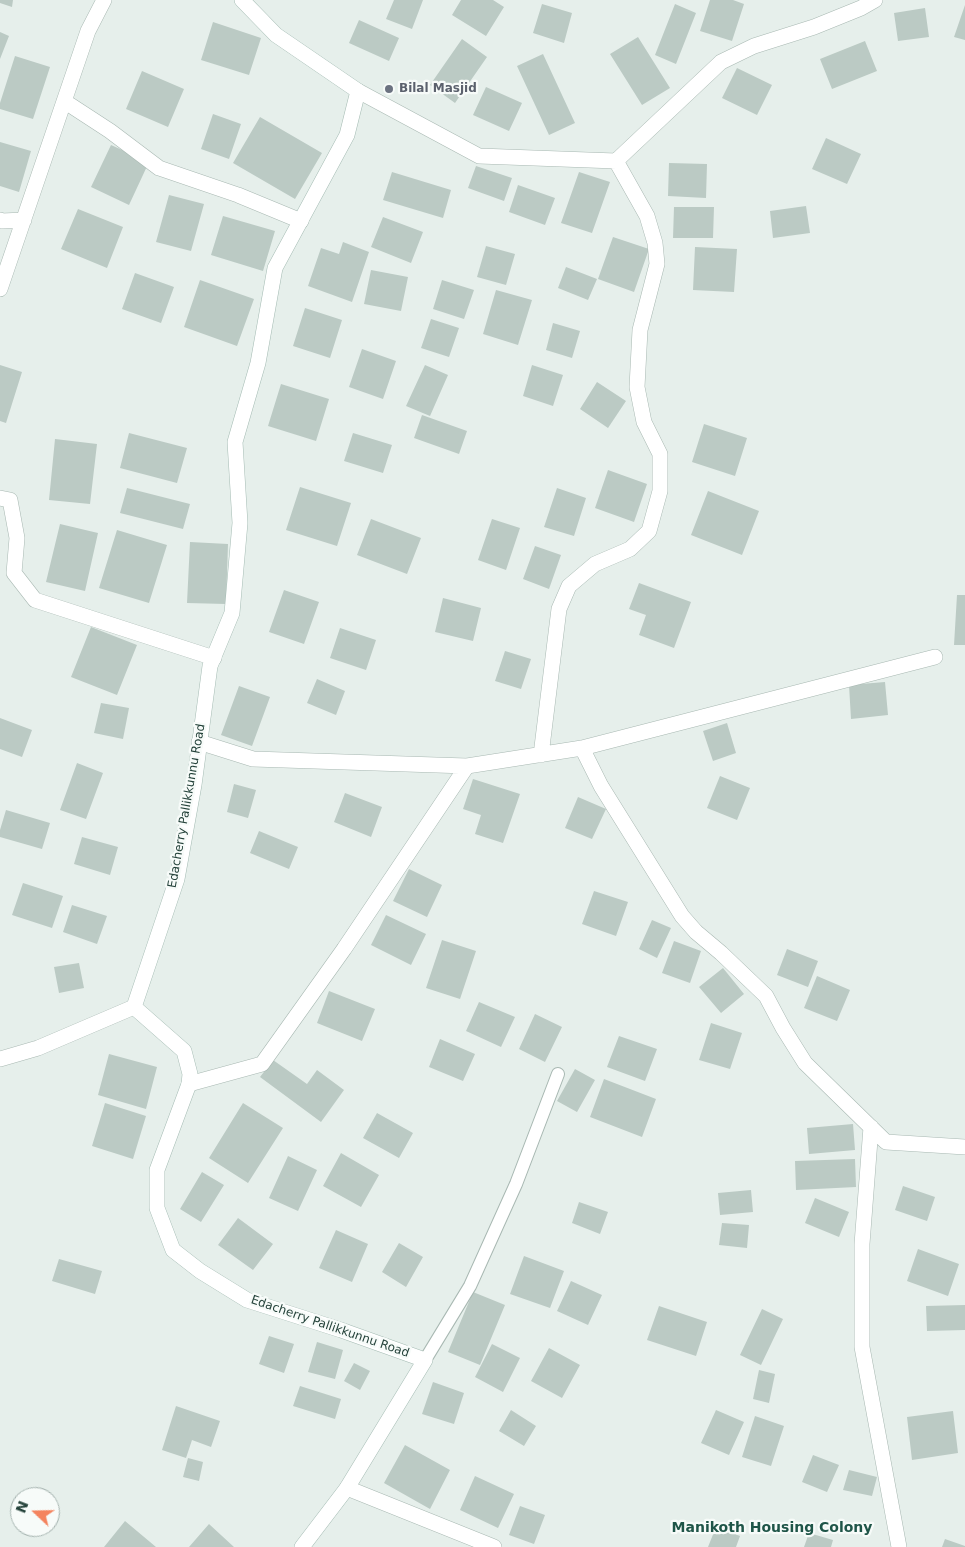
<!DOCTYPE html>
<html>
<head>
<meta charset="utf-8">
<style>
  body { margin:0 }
  #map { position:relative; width:965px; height:1547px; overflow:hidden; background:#e6efeb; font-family:"DejaVu Sans",sans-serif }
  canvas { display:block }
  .north { position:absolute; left:10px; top:1487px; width:50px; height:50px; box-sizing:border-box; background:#f7fbf9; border:1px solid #a3b1ad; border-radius:50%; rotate:291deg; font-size:14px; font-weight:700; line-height:20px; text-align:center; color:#24423a }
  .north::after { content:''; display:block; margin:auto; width:18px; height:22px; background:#f4845f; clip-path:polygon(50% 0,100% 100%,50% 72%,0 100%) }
</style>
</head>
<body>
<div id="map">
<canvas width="965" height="1547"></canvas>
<div class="north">N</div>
</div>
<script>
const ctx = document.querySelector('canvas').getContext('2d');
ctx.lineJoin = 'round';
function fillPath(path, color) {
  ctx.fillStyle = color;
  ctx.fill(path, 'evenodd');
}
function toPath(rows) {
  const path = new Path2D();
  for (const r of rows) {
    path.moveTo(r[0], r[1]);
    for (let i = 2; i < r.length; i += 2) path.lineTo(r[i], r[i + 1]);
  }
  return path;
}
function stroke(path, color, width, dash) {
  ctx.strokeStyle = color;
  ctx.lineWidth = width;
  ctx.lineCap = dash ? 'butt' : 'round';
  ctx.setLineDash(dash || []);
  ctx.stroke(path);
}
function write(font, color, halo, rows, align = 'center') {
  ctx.font = font + ' "DejaVu Sans",sans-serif';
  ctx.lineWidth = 4.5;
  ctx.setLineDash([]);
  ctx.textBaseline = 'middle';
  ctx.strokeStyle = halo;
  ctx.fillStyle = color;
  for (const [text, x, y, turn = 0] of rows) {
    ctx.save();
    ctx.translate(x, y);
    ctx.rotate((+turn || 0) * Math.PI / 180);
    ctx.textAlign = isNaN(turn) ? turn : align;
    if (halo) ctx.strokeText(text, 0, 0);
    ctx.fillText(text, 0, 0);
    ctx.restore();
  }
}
fillPath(toPath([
  [0,0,13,0,12,7,0,3],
  [394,0,423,0,412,29,386,19],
  [461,0,493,0,504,7,486,36,452,15],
  [710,0,733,0,744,4,732,41,700,31],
  [542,4,572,13,564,43,533,33],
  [675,4,696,13,676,64,655,55],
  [965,5,965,40,954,37],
  [925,8,929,37,898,41,894,13],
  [359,20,399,38,389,61,349,43],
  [213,22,261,38,249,75,201,60],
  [0,32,9,36,0,59],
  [638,37,670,88,642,105,610,54],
  [462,39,487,57,455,103,430,85],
  [865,41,877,71,832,89,820,59],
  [543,54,575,123,549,135,517,66],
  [15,56,50,67,33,119,0,109,0,103],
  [737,68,772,85,757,115,722,98],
  [142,71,184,89,168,127,126,109],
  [486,87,522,103,509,131,473,115],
  [213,114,241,124,229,159,201,149],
  [260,117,322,153,295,199,233,163],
  [826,138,861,154,847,184,812,169],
  [0,142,31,151,19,192,0,186],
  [111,145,149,162,129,205,91,187],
  [669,163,707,164,706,198,668,196],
  [476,166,512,178,504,201,468,188],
  [392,172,451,190,443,218,383,200],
  [579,172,610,182,592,233,561,223],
  [518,185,555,198,545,225,509,212],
  [169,195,204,204,191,251,156,242],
  [806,206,810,233,773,238,770,211],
  [674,207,714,207,713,238,673,238],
  [78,209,123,227,107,268,61,249],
  [223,216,275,231,263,271,211,255],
  [383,217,423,232,411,263,371,247],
  [613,237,649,249,634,292,598,279],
  [343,242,369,252,352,302,308,286,321,248,339,254],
  [486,246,515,254,506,285,477,277],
  [695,247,737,249,734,292,693,290],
  [566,267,597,279,588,300,558,288],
  [371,270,408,277,401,311,364,304],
  [135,273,174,287,161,323,122,309],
  [200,280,254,299,237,346,184,327],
  [442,280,474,290,464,319,433,309],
  [496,290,532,300,518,345,483,334],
  [305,308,342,320,330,358,293,346],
  [431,319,459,328,449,357,421,348],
  [553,323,580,331,572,358,546,350],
  [362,349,396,361,383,399,349,387],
  [0,365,22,372,6,423,0,421],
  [425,365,448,375,430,416,406,406],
  [532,365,563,375,553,406,523,396],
  [597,382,626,401,608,428,580,409],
  [281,384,329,399,316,441,268,426],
  [422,415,467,431,459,454,414,438],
  [704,424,747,438,735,476,692,462],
  [129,433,187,448,177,483,120,468],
  [353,433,392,445,383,473,344,461],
  [55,439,97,444,90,504,49,500],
  [608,470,647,484,634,522,595,508],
  [300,487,351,503,337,546,286,530],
  [127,488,190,504,183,529,120,513],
  [557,488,586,498,574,536,544,527],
  [708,491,759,511,742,555,691,535],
  [371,519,421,538,407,574,357,555],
  [492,519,520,528,506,570,478,560],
  [60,524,98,533,85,591,46,582],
  [117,530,167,545,149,603,99,588],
  [190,542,228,544,226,604,187,603],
  [535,546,561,555,549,589,523,579],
  [639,583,691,602,674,648,639,635,646,615,629,609],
  [284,590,319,602,304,644,269,632],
  [957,595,965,595,965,645,954,645],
  [443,598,481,608,473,641,435,632],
  [91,627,137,645,117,695,71,677],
  [340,628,376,640,366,670,330,658],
  [505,651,531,659,521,689,495,681],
  [317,679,345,691,336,715,307,703],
  [885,682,888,715,851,719,849,685],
  [239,686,270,697,252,746,221,735],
  [101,703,129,708,123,739,94,733],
  [0,718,32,730,22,757,0,749],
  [727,723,736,753,713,761,703,731],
  [77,763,103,773,86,819,60,810],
  [720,776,750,788,737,820,707,808],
  [473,779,520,794,503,843,475,834,481,815,463,809],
  [234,784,256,790,248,818,227,812],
  [345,793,382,807,371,837,334,822],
  [578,797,606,809,592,839,565,828],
  [6,810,50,823,42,849,0,837,0,830],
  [259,831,298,847,289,869,250,853],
  [82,837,118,847,110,875,74,864],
  [409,869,442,885,427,917,393,901],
  [23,883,63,896,52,928,12,915],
  [594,891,628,902,616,936,582,924],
  [72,905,107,916,97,944,63,932],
  [386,915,426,934,411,965,371,945],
  [652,920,671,928,657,958,639,949],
  [442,940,476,951,460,999,426,988],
  [674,941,701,951,690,983,662,973],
  [787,949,818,961,808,987,777,975],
  [79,963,84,988,59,993,54,967],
  [723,968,744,994,721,1013,699,987],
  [817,976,850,990,837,1021,804,1008],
  [329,991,375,1009,362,1041,317,1023],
  [479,1002,515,1017,501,1047,466,1031],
  [535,1014,562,1027,545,1062,519,1049],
  [711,1023,742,1033,730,1069,699,1060],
  [619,1036,657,1049,645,1081,607,1067],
  [440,1039,475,1054,463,1081,429,1067],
  [109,1054,157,1067,146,1109,98,1095],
  [273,1060,307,1084,317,1070,344,1090,321,1122,260,1077],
  [575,1069,595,1080,577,1112,557,1101],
  [604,1079,656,1099,642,1137,590,1117],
  [105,1103,146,1116,133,1159,92,1146],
  [243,1103,283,1128,248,1183,209,1158],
  [377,1113,413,1133,399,1158,363,1138],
  [853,1124,855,1150,809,1154,807,1128],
  [341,1153,379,1175,361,1207,323,1186],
  [288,1156,317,1170,298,1211,269,1198],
  [855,1159,856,1187,796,1190,795,1161],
  [202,1172,224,1185,201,1222,180,1209],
  [903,1186,935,1197,927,1221,895,1210],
  [751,1190,753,1212,720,1215,718,1193],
  [815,1198,849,1212,839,1237,805,1223],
  [579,1202,608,1212,600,1234,572,1223],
  [238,1218,273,1244,253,1270,218,1245],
  [722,1223,749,1225,747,1248,719,1245],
  [336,1230,368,1244,352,1282,319,1268],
  [399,1243,423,1257,406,1287,382,1272],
  [918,1249,959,1264,948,1296,907,1281],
  [524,1256,564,1271,550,1308,510,1294],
  [59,1259,102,1271,95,1294,52,1281],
  [571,1281,602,1295,588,1325,557,1311],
  [473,1292,505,1305,480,1365,448,1352],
  [965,1305,965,1330,927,1331,926,1306],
  [659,1306,707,1322,696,1356,647,1340],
  [762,1309,783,1319,761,1365,740,1355],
  [269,1336,294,1344,284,1373,259,1364],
  [317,1342,343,1350,335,1379,308,1372],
  [492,1344,520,1358,503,1392,475,1377],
  [549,1348,580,1365,562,1398,531,1381],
  [354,1363,370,1371,360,1390,344,1381],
  [759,1370,775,1374,769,1403,753,1399],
  [433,1382,464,1393,454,1424,422,1414],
  [300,1386,341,1399,335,1419,293,1406],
  [176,1406,220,1421,211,1447,192,1440,186,1458,162,1450],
  [511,1410,536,1426,524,1446,499,1431],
  [716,1410,744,1422,729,1455,701,1443],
  [953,1411,958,1453,912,1460,907,1417],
  [755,1416,784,1426,771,1466,742,1457],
  [405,1445,450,1470,430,1509,384,1483],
  [813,1455,839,1465,827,1492,802,1482],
  [188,1458,203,1462,199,1481,183,1477],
  [849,1470,877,1477,872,1496,843,1490],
  [475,1476,514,1494,498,1528,460,1510],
  [520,1506,545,1515,534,1544,509,1535],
  [125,1521,156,1547,104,1547],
  [209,1524,234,1547,189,1547],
  [716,1527,740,1536,736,1547,708,1547],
  [809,1533,833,1540,831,1547,804,1547],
  [945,1539,965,1546,965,1547,942,1547]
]), '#bbcac4');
const service = toPath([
  [425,1360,470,1286,516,1184,558,1074]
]);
const minor = toPath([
  [358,91,479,156,616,161,721,62,754,46,814,27,861,8,875,0],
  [64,101,110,131,159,168,238,195,301,221],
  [0,220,2,221,24,220],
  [0,289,88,31,104,0],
  [0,498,10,500,17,538,14,573,35,600,214,658],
  [199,742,253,759,467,766,582,748,935,657],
  [582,748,601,786,682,916,696,932,721,953,766,996,783,1028,805,1063,886,1142,965,1147],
  [541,755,559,609,569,586,595,564,630,549,649,531,660,491,660,454,644,422,637,387,640,330,657,264,655,243,647,216,616,161],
  [0,1059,38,1048,134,1007],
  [189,1084,262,1064,344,949,467,766],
  [871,1127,862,1244,862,1347,899,1547],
  [347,1488,494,1547]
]);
const secondary = toPath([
  [242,0,276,35,358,91,347,135,275,268,258,363,235,442,240,523,232,613,210,666,194,785,177,879,134,1007,184,1051,190,1074,189,1084,157,1170,157,1208,173,1250,200,1271,247,1300,341,1330,425,1360,347,1488,302,1547]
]);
stroke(service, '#a8b8b2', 14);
stroke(minor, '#a8b8b2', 16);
stroke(secondary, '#a4bbb3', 16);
stroke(service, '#fff', 12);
stroke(minor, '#fff', 15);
stroke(secondary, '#fff', 15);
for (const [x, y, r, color] of [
  [389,89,5,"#6b7280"]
]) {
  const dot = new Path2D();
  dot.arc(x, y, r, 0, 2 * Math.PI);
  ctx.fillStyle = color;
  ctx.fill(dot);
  stroke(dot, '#f7fbf9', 2);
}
write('bold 12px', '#5b616d', '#f7fbf9', [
  ["Bilal Masjid",399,89]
], 'left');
write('12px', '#24423a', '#f7fbf9', [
  ["Edacherry Pallikkunnu Road",187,806,-80],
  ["Edacherry Pallikkunnu Road",330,1327,19]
]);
write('bold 14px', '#1f5548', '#f7fbf9', [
  ["Manikoth Housing Colony",772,1528]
]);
</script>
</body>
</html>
